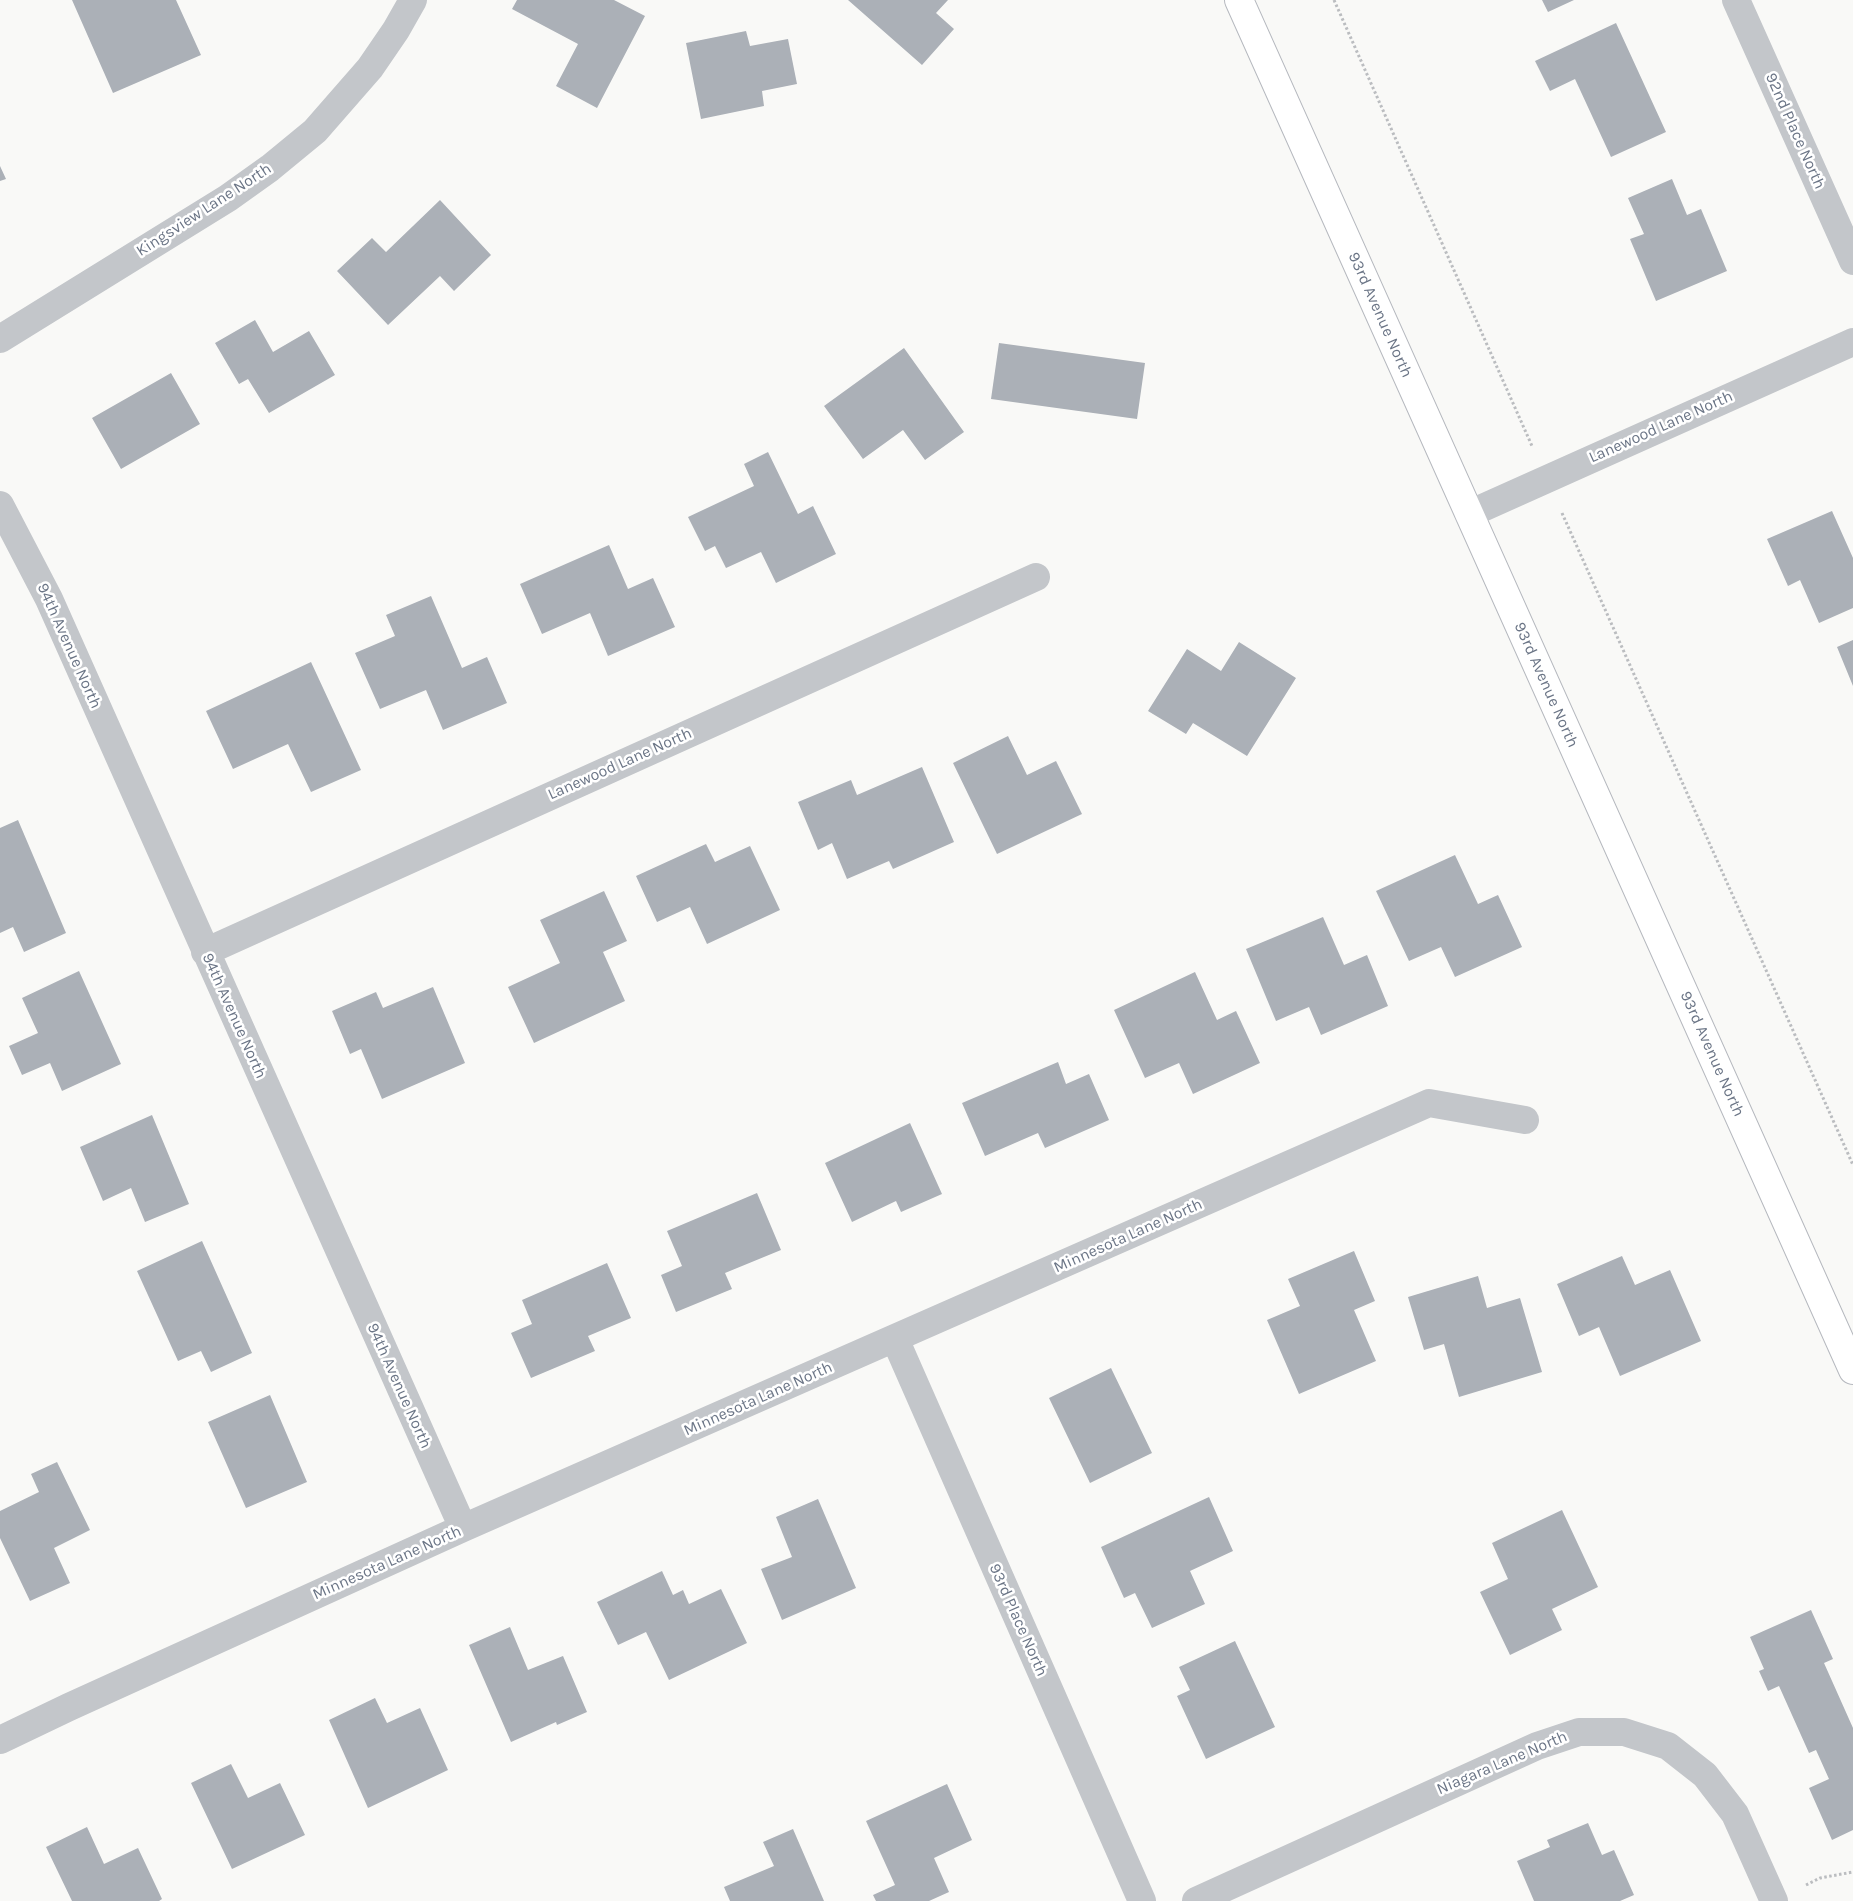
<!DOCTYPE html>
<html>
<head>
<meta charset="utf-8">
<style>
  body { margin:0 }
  canvas { display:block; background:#f9f9f7 }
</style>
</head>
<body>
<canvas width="1853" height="1901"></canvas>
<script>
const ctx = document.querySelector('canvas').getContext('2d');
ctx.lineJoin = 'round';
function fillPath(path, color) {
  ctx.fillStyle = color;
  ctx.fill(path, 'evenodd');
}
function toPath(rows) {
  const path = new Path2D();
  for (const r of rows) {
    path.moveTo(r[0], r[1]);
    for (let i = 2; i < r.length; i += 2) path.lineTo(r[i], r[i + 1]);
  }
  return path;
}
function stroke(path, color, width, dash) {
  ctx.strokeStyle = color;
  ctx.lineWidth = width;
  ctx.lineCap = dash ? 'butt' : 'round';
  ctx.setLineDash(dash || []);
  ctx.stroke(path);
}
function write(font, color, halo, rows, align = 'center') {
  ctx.font = font + ' Karla,sans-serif';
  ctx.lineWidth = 5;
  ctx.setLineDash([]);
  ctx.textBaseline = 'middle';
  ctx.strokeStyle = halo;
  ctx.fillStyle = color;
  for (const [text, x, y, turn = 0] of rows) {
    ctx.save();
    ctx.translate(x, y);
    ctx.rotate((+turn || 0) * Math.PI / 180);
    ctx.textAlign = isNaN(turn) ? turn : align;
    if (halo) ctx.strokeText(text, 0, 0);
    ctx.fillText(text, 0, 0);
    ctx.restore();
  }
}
fillPath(toPath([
  [72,0,176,0,201,55,113,93],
  [517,0,614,0,645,16,597,108,556,86,578,44,512,9],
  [848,0,948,0,936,13,954,29,922,65],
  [1542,0,1574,0,1548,12],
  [1616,23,1666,132,1611,157,1575,79,1550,91,1535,61],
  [746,31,750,46,788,39,797,84,762,91,764,106,701,119,686,43],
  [0,166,6,179,0,181],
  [1672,179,1687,215,1701,209,1727,271,1656,301,1630,239,1644,234,1628,198],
  [440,200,491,255,454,291,440,276,388,325,337,271,372,238,386,252],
  [255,320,273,352,309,331,335,375,269,413,248,379,239,384,215,343],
  [999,343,1145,363,1137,419,991,399],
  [904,348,964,432,925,460,903,430,863,459,824,406],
  [171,373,200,424,121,469,92,418],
  [768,452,798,514,813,506,836,554,776,583,761,552,726,568,715,546,705,551,688,517,754,486,744,464],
  [1832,511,1853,558,1853,608,1819,623,1800,580,1788,586,1767,539],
  [609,545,628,589,653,578,675,627,608,656,590,613,542,634,520,584],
  [431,596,462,668,487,657,507,703,443,730,426,690,380,709,355,653,395,636,386,615],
  [1853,640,1853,686,1837,647],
  [1239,642,1296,678,1247,756,1193,723,1186,734,1148,711,1187,649,1221,671],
  [311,662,361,770,311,792,288,744,233,769,206,711],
  [1008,736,1027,775,1056,761,1082,814,997,854,953,763],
  [922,767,954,842,893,869,889,861,847,879,832,843,818,850,798,802,851,780,857,795],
  [18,820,66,933,24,952,13,927,0,933,0,828],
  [706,844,715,862,750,846,780,910,707,944,690,907,657,922,636,876],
  [1455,855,1478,904,1498,895,1522,947,1455,977,1441,947,1409,961,1376,891],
  [604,891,627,941,603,952,625,1001,534,1043,508,987,560,963,540,920],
  [1323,917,1344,965,1367,955,1388,1006,1321,1035,1309,1007,1276,1021,1246,949],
  [79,971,121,1064,62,1091,50,1063,22,1075,9,1046,38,1033,22,998],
  [1195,972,1217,1020,1236,1011,1260,1063,1193,1094,1179,1063,1145,1078,1114,1010],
  [433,987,465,1063,382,1099,361,1049,350,1054,332,1011,376,992,383,1008],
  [1058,1062,1066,1084,1089,1074,1109,1120,1045,1148,1038,1133,985,1156,962,1103],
  [152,1115,189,1204,145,1222,131,1188,103,1201,80,1147],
  [910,1123,942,1194,901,1212,896,1201,852,1222,825,1163],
  [757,1193,781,1250,725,1273,732,1289,676,1312,661,1275,682,1266,667,1231],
  [202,1241,252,1353,211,1372,201,1351,178,1361,137,1271],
  [1354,1251,1375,1301,1354,1310,1376,1361,1299,1394,1267,1320,1300,1306,1288,1279],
  [1622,1256,1635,1285,1670,1270,1701,1341,1620,1376,1599,1327,1579,1336,1557,1284],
  [607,1263,631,1318,588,1336,595,1351,531,1378,511,1333,532,1324,522,1300],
  [1478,1276,1487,1308,1520,1298,1542,1372,1459,1397,1444,1344,1424,1350,1408,1297],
  [1111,1368,1152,1453,1090,1483,1049,1398],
  [270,1395,307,1482,246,1508,208,1422],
  [57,1462,90,1530,54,1548,70,1583,30,1601,0,1538,0,1511,39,1492,31,1474],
  [1209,1497,1233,1551,1190,1571,1205,1604,1152,1628,1135,1593,1124,1598,1101,1547],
  [818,1499,856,1588,782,1620,761,1569,792,1557,776,1517],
  [1562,1510,1598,1587,1552,1609,1562,1630,1510,1655,1480,1592,1508,1579,1492,1543],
  [662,1571,673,1595,683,1590,689,1604,721,1589,747,1643,669,1680,646,1632,618,1645,597,1602],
  [1811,1610,1833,1659,1824,1663,1853,1728,1853,1830,1832,1840,1809,1788,1829,1779,1816,1750,1809,1753,1779,1686,1768,1691,1759,1671,1764,1669,1750,1637],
  [510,1627,528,1670,563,1656,587,1712,557,1725,556,1722,511,1742,469,1645],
  [1235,1641,1275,1727,1206,1759,1177,1696,1190,1690,1179,1667],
  [375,1698,387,1723,420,1708,448,1770,368,1808,329,1720],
  [231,1764,248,1798,280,1783,305,1835,232,1869,191,1783],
  [947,1784,972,1840,934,1858,949,1892,929,1901,876,1901,873,1895,895,1885,866,1821],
  [1588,1823,1602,1855,1614,1850,1634,1895,1620,1901,1534,1901,1517,1861,1550,1847,1547,1840],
  [87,1827,104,1864,138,1848,162,1899,159,1901,72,1901,46,1847],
  [793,1829,824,1901,730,1901,724,1887,774,1866,763,1842]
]), '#abb0b7');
const secondary = toPath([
  [1239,0,1853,1370]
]);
stroke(secondary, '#b6b9bf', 30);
stroke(toPath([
  [1334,0,1532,446],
  [1562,513,1853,1165],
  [1806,1885,1820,1878,1853,1872]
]), '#bbbdc0', 3, [2.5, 2.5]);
stroke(toPath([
  [1736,0,1853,261],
  [0,339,228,198,270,168,315,131,370,68,396,30,413,0],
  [0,505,49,599,463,1528],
  [1469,514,1853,342],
  [205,952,1036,577],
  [895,1339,1142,1901],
  [0,1740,69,1707,463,1528,1429,1103,1525,1120],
  [1196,1901,1537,1746,1579,1732,1624,1732,1668,1746,1705,1775,1735,1814,1774,1901]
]), '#c3c6ca', 28);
stroke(secondary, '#fff', 28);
write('16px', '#6b7586', '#fff', [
  ["92nd Place North",1795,131,66],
  ["Kingsview Lane North",204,210,-33],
  ["93rd Avenue North",1380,315,66],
  ["Lanewood Lane North",1661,427,-24],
  ["94th Avenue North",69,646,66],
  ["93rd Avenue North",1546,685,66],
  ["Lanewood Lane North",620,764,-24],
  ["94th Avenue North",234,1016,66],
  ["93rd Avenue North",1712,1054,66],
  ["Minnesota Lane North",1128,1236,-24],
  ["94th Avenue North",399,1386,66],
  ["Minnesota Lane North",758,1399,-24],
  ["Minnesota Lane North",387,1563,-24],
  ["93rd Place North",1018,1620,66],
  ["Niagara Lane North",1502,1763,-23]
]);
</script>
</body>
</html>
